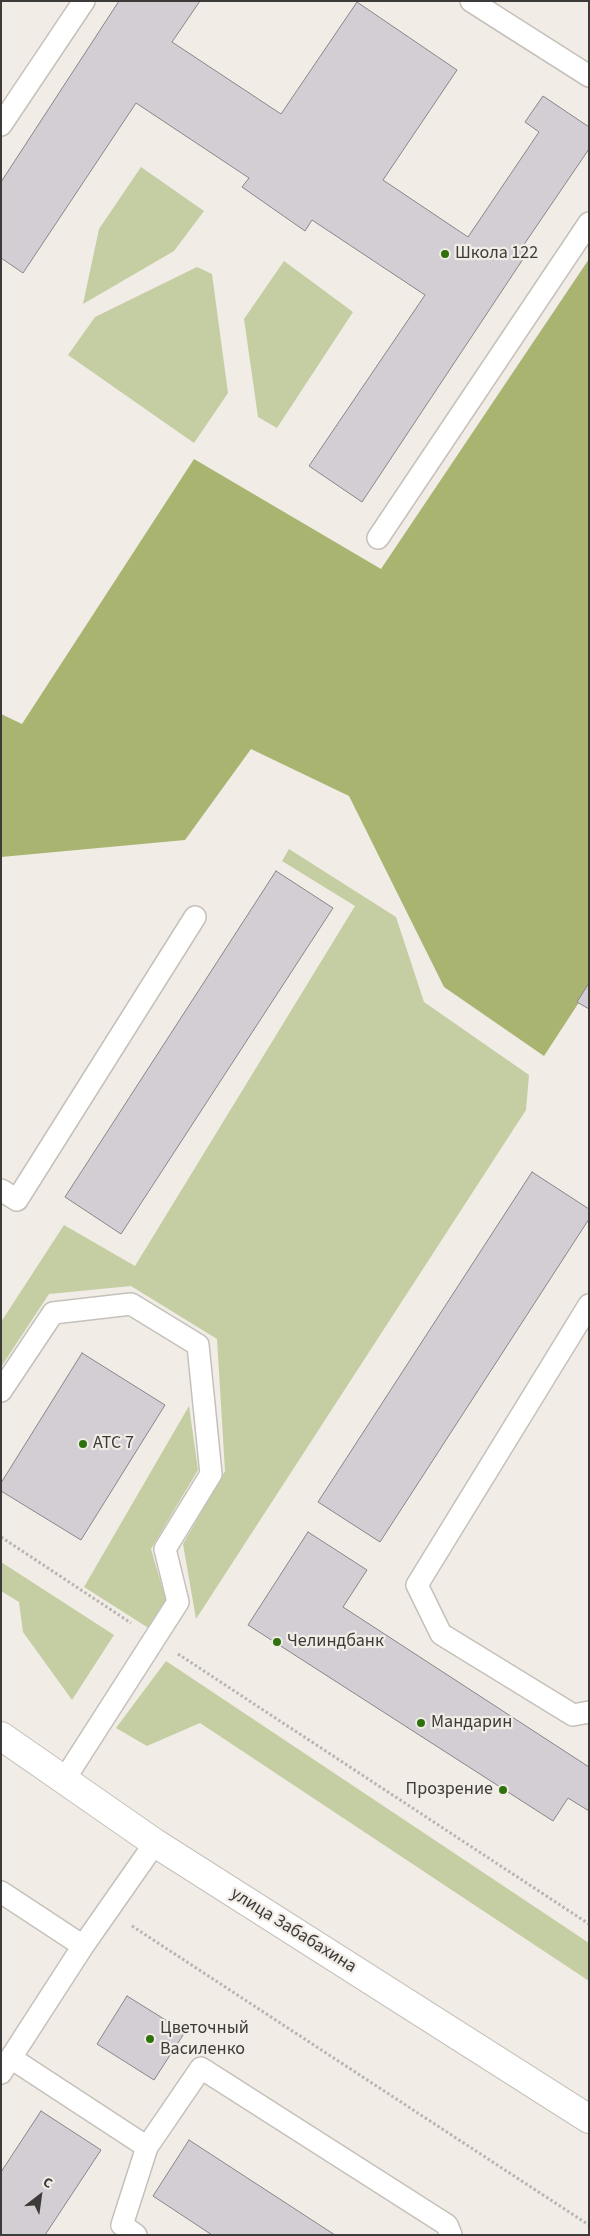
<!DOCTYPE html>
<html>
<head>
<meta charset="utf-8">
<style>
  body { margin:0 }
  #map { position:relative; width:590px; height:2236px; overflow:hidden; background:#f1ece6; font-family:"Source Sans 3",sans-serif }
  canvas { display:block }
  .frame { position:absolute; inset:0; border:2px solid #3d3b39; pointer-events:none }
  .north { position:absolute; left:15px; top:2171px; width:50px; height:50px; -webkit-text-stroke:4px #f1ece6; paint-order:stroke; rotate:30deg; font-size:14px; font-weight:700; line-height:20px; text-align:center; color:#3d3b39 }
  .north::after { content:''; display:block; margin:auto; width:18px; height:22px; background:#3d3b39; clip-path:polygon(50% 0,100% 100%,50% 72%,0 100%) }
</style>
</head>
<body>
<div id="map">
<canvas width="590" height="2236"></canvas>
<div class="frame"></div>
<div class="north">С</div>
</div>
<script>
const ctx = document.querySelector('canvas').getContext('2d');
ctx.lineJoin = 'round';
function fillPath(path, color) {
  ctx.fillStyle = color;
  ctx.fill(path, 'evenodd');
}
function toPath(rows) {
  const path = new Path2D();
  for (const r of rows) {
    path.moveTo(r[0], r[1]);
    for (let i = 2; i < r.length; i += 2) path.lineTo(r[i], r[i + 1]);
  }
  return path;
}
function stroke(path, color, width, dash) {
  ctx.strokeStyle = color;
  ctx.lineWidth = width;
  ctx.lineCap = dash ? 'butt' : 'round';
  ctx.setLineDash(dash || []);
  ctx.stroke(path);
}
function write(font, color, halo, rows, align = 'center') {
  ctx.font = font + ' "Source Sans 3",sans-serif';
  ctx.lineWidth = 4.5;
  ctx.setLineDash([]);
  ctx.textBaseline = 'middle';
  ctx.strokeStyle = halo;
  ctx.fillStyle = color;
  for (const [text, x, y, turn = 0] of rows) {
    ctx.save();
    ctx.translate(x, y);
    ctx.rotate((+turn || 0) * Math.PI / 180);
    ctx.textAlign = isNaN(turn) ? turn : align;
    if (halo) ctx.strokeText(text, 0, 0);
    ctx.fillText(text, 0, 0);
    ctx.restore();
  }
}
fillPath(toPath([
  [141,167,204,211,174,251,83,304,99,229],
  [284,261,353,312,277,428,258,417,244,319],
  [197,267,212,274,228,393,194,443,68,355,95,317],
  [289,849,396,917,424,1002,529,1075,526,1110,196,1619,183,1544,225,1471,217,1339,131,1286,49,1294,1,1367,1,1322,64,1225,135,1266,355,906,282,861],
  [189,1406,198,1470,151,1549,166,1600,150,1629,84,1587],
  [1,1562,114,1635,72,1700,23,1632,19,1602,1,1591],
  [166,1661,589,1943,589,1981,200,1723,147,1746,116,1728]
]), '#c5cea2');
fillPath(toPath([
  [589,259,589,987,544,1056,444,987,349,796,251,749,185,840,1,857,1,714,22,724,194,459,381,569]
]), '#a8b470');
const building = toPath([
  [119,1,200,1,172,42,281,114,357,2,457,70,383,180,468,237,539,132,525,122,543,96,589,127,589,149,523,246,529,250,362,502,309,466,425,295,312,220,305,231,242,187,249,178,136,103,23,273,1,258,1,182,119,1],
  [276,871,333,908,121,1234,65,1197,276,871],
  [589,983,589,1009,577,1002,589,983],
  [532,1172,589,1209,589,1219,380,1542,318,1502,532,1172],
  [82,1353,165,1405,81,1540,1,1491,1,1483,82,1353],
  [308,1532,367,1570,343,1607,589,1767,589,1811,568,1798,553,1821,248,1625,308,1532],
  [127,1996,185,2032,154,2080,97,2044,127,1996],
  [41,2111,101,2150,45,2235,1,2235,1,2172,41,2111],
  [189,2140,335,2235,212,2235,153,2196,189,2140]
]);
fillPath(building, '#d3cdd4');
stroke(building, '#8a858a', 1);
const service = toPath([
  [471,1,589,76],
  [1,125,84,1],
  [378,538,589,223],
  [1,1190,17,1200,195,917],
  [589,1305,417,1585,441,1634,573,1715,589,1712],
  [1,1391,53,1313,131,1304,198,1345,211,1474,165,1549,178,1602,64,1780],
  [1,1892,83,1946],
  [11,2058,147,2147,122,2225,136,2235],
  [1,2073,83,1946,155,1843],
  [147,2147,201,2068,447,2225,451,2235]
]);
const tertiary = toPath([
  [1,1736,155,1843,589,2119]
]);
stroke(service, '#c5c1ba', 24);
stroke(tertiary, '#c5c1ba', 30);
stroke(toPath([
  [1,1537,131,1623],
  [178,1654,589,1924],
  [132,1926,589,2225]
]), '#b8b4b0', 3, [2.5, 2.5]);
stroke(service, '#fff', 21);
stroke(tertiary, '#fff', 28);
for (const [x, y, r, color] of [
  [445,254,5,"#2f710c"],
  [83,1444,5,"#2f710c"],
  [277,1642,5,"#2f710c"],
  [421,1723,5,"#2f710c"],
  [503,1790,5,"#2f710c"],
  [150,2039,5,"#2f710c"]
]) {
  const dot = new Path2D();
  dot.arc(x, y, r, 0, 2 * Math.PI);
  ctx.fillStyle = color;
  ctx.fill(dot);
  stroke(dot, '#f1ece6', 2);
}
write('18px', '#3d3b39', '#f1ece6', [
  ["Школа 122",455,254],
  ["АТС 7",93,1444],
  ["Челиндбанк",287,1642],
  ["Мандарин",431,1723],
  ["Прозрение",493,1790,"right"],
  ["Цветочный",160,2029],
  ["Василенко",160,2050]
], 'left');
write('18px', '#3d3b39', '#f1ece6', [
  ["улица Забабахина",293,1931,32]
]);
</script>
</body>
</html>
